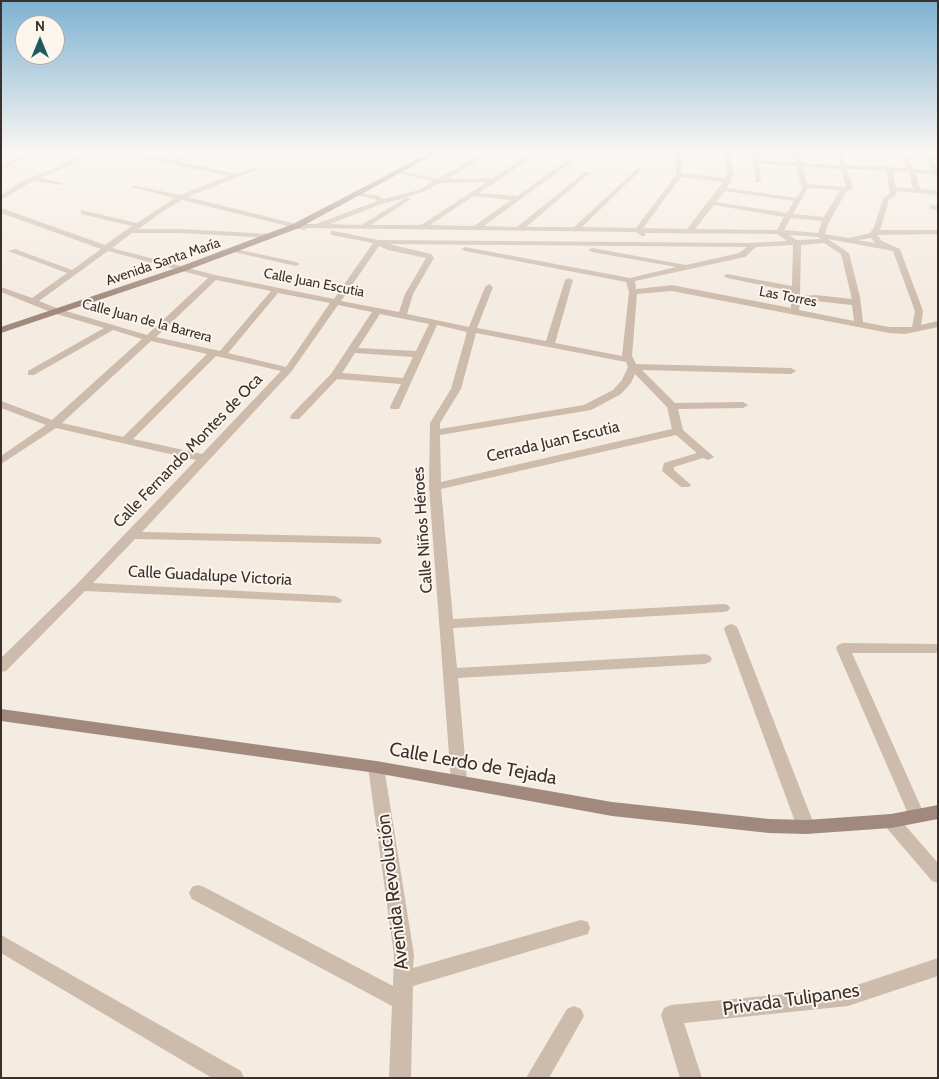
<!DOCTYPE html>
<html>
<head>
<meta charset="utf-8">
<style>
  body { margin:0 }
  #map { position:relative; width:939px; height:1079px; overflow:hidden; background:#f4ebe1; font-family:Cabin,sans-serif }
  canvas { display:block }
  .frame { position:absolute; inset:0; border:2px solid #3b302b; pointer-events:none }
  .north { position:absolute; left:15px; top:15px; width:50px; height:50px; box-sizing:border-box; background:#fbf5ee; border:1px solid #aea6a0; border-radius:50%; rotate:0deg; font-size:14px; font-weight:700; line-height:20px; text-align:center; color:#3b302b }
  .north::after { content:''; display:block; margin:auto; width:18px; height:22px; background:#1f5a5e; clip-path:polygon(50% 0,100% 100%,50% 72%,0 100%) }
</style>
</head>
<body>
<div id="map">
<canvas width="939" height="1079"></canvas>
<div class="frame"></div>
<div class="north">N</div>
</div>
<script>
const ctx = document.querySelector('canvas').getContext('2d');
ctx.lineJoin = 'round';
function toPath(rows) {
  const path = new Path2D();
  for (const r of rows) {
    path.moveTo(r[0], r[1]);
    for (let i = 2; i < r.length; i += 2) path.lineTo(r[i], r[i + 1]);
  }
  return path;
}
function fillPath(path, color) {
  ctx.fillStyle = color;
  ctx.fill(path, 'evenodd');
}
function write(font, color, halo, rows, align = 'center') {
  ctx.font = font + ' Cabin,sans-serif';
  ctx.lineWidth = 4;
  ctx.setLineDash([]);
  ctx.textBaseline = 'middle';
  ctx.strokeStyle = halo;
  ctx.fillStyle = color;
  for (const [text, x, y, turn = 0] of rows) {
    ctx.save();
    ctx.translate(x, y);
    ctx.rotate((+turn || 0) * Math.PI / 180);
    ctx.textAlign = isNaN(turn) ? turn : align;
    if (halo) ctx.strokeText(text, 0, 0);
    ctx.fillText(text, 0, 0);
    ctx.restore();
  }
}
fillPath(toPath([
  [27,152,35,152,1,171,1,166,27,152],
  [85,152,124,155,143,152,142,154,171,160,189,152,198,152,178,161,235,174,255,168,255,170,188,197,296,224,316,224,377,201,375,199,356,195,356,193,377,195,383,199,419,190,433,181,397,173,397,171,438,179,484,152,492,152,447,179,493,178,529,155,533,155,533,157,479,193,517,196,568,160,573,161,484,226,517,227,585,172,589,172,589,174,526,227,574,227,639,167,642,169,641,170,582,227,636,228,676,175,675,152,681,152,682,173,725,178,727,175,724,152,730,152,733,175,727,188,796,198,802,189,796,166,759,164,761,182,756,183,751,152,757,152,758,160,795,162,793,152,799,152,802,163,840,165,836,152,842,152,846,165,907,168,898,152,904,152,914,169,932,170,922,152,928,152,938,169,938,177,934,174,916,173,920,189,938,191,938,195,897,191,896,195,889,200,880,230,938,230,938,234,877,235,882,241,900,249,923,311,921,325,938,321,938,327,905,334,889,333,672,291,637,294,632,356,636,364,791,368,796,371,791,374,642,370,675,403,743,402,748,405,743,408,678,409,683,430,714,457,708,460,703,458,674,467,674,470,689,483,691,485,689,487,681,487,662,471,664,463,697,453,676,435,441,489,453,619,723,604,728,605,730,608,728,611,723,612,453,628,457,668,705,654,710,656,712,659,710,662,705,664,458,678,467,781,465,785,459,787,453,785,451,781,429,487,430,423,451,389,467,332,437,325,399,409,391,409,390,407,401,384,337,379,299,419,291,419,290,417,291,415,331,374,372,312,338,305,291,372,142,532,376,537,380,538,382,541,380,544,135,539,93,583,335,596,342,600,340,603,85,591,6,671,1,672,1,658,77,584,196,460,56,428,1,464,1,456,46,425,1,408,1,401,52,420,142,339,113,330,34,375,28,375,28,371,104,328,53,313,1,292,1,287,32,298,67,273,8,251,15,249,72,270,101,249,1,213,1,208,105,245,132,226,81,214,81,210,137,223,175,198,132,187,132,185,180,195,228,176,134,156,124,159,91,154,60,170,40,178,63,183,63,185,33,181,1,200,1,195,24,180,56,168,85,152],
  [803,167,841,169,846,187,807,184,803,167],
  [847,169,886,171,890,193,883,199,874,227,870,233,849,238,825,234,829,222,846,192,853,188,847,169],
  [893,171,909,172,913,189,896,187,893,171],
  [681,177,723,182,687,229,643,228,681,177],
  [487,182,421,225,371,225,411,199,406,197,423,192,440,183,487,182],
  [808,188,840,190,824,217,793,214,808,188],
  [725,191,794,201,787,213,716,202,725,191],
  [474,196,511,200,474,226,430,225,474,196],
  [406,198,361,225,330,224,384,203,406,198],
  [182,200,304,230,307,228,636,232,642,236,645,236,645,233,777,234,787,241,749,243,378,240,334,231,331,231,331,235,373,243,334,299,215,275,112,248,132,233,179,233,272,238,276,236,272,234,179,229,138,229,162,212,182,200],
  [714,205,784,217,777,230,695,229,714,205],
  [791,218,822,221,818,233,784,230,791,218],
  [789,235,819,237,820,239,797,240,789,235],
  [871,238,875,243,858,240,871,238],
  [828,239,893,251,915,311,912,327,889,327,863,322,860,297,849,253,828,239],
  [824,243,841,254,852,299,816,295,800,296,801,245,824,243],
  [389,244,747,247,739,253,686,265,592,248,588,250,592,252,676,267,630,278,465,247,461,249,465,251,626,282,629,292,622,356,555,343,573,280,569,278,565,280,546,341,477,328,493,287,489,284,485,287,469,327,407,314,413,294,434,258,431,254,389,244],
  [793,245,792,286,727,274,723,276,727,278,791,291,791,308,672,285,636,289,635,281,745,257,756,247,793,245],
  [379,246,388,250,426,258,405,294,399,312,341,301,379,246],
  [108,251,208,278,147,335,59,309,39,301,108,251],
  [216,280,271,291,220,351,156,337,216,280],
  [278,293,330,303,286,367,228,353,278,293],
  [800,301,816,301,852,305,854,321,799,310,800,301],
  [380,314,429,324,416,351,358,348,380,314],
  [476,333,626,362,628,367,622,380,613,390,584,405,440,429,440,423,461,389,476,333],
  [151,341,207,354,123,437,62,423,151,341],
  [355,353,413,357,403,378,342,373,355,353],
  [216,356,281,371,202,454,133,439,216,356],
  [635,374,667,407,672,429,441,482,440,435,591,410,621,394,631,383,635,374],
  [553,152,561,152,554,156,551,154,553,152],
  [607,152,615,152,603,158,598,157,607,152],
  [930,205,938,206,938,210,930,209,930,205],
  [231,248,296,262,300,264,296,266,234,252,231,252,231,248],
  [731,624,736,626,738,629,815,827,812,832,806,834,800,832,797,827,724,629,726,626,731,624],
  [843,643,938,644,938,652,935,653,852,653,925,816,923,821,917,823,911,821,909,816,836,648,838,645,843,643],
  [376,761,382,763,384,767,414,955,413,968,581,920,588,922,590,928,588,934,581,936,413,986,411,1078,389,1078,392,1006,192,899,189,893,192,887,198,885,204,887,393,986,394,955,368,767,370,763,376,761],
  [891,814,897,816,938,863,938,883,932,881,885,826,882,821,885,816,891,814],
  [1,935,241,1071,244,1078,212,1078,1,953,1,935],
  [938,958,938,976,848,1006,684,1023,702,1078,680,1078,661,1015,664,1008,671,1005,848,988,938,958],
  [574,1006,581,1009,584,1016,549,1078,526,1078,567,1009,574,1006]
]), '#cdbbac');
fillPath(toPath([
  [431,152,439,152,299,228,185,271,1,333,1,327,179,267,293,224,431,152],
  [1,709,376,761,612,802,769,819,806,820,891,814,938,805,938,819,891,828,806,834,769,833,612,816,376,773,1,721,1,709]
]), '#a18a7d');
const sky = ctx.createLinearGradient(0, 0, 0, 303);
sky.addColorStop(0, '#7eb2d2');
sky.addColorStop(0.5, '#faf6f2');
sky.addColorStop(1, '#faf6f200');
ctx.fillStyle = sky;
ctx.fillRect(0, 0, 939, 303);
write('14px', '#3b302b', '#fbf5ee', [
  ["Avenida Santa María",163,262,-19],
  ["Calle Juan Escutia",314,283,11],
  ["Las Torres",788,297,11],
  ["Calle Juan de la Barrera",147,321,15]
]);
write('16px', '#3b302b', '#fbf5ee', [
  ["Cerrada Juan Escutia",553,442,-13],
  ["Calle Fernando Montes de Oca",188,451,-46],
  ["Calle Niños Héroes",423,530,-94],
  ["Calle Guadalupe Victoria",210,576,3]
]);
write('19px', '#3b302b', '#fbf5ee', [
  ["Calle Lerdo de Tejada",473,764,10],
  ["Avenida Revolución",393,892,-97],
  ["Privada Tulipanes",791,1000,-8]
]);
</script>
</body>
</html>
